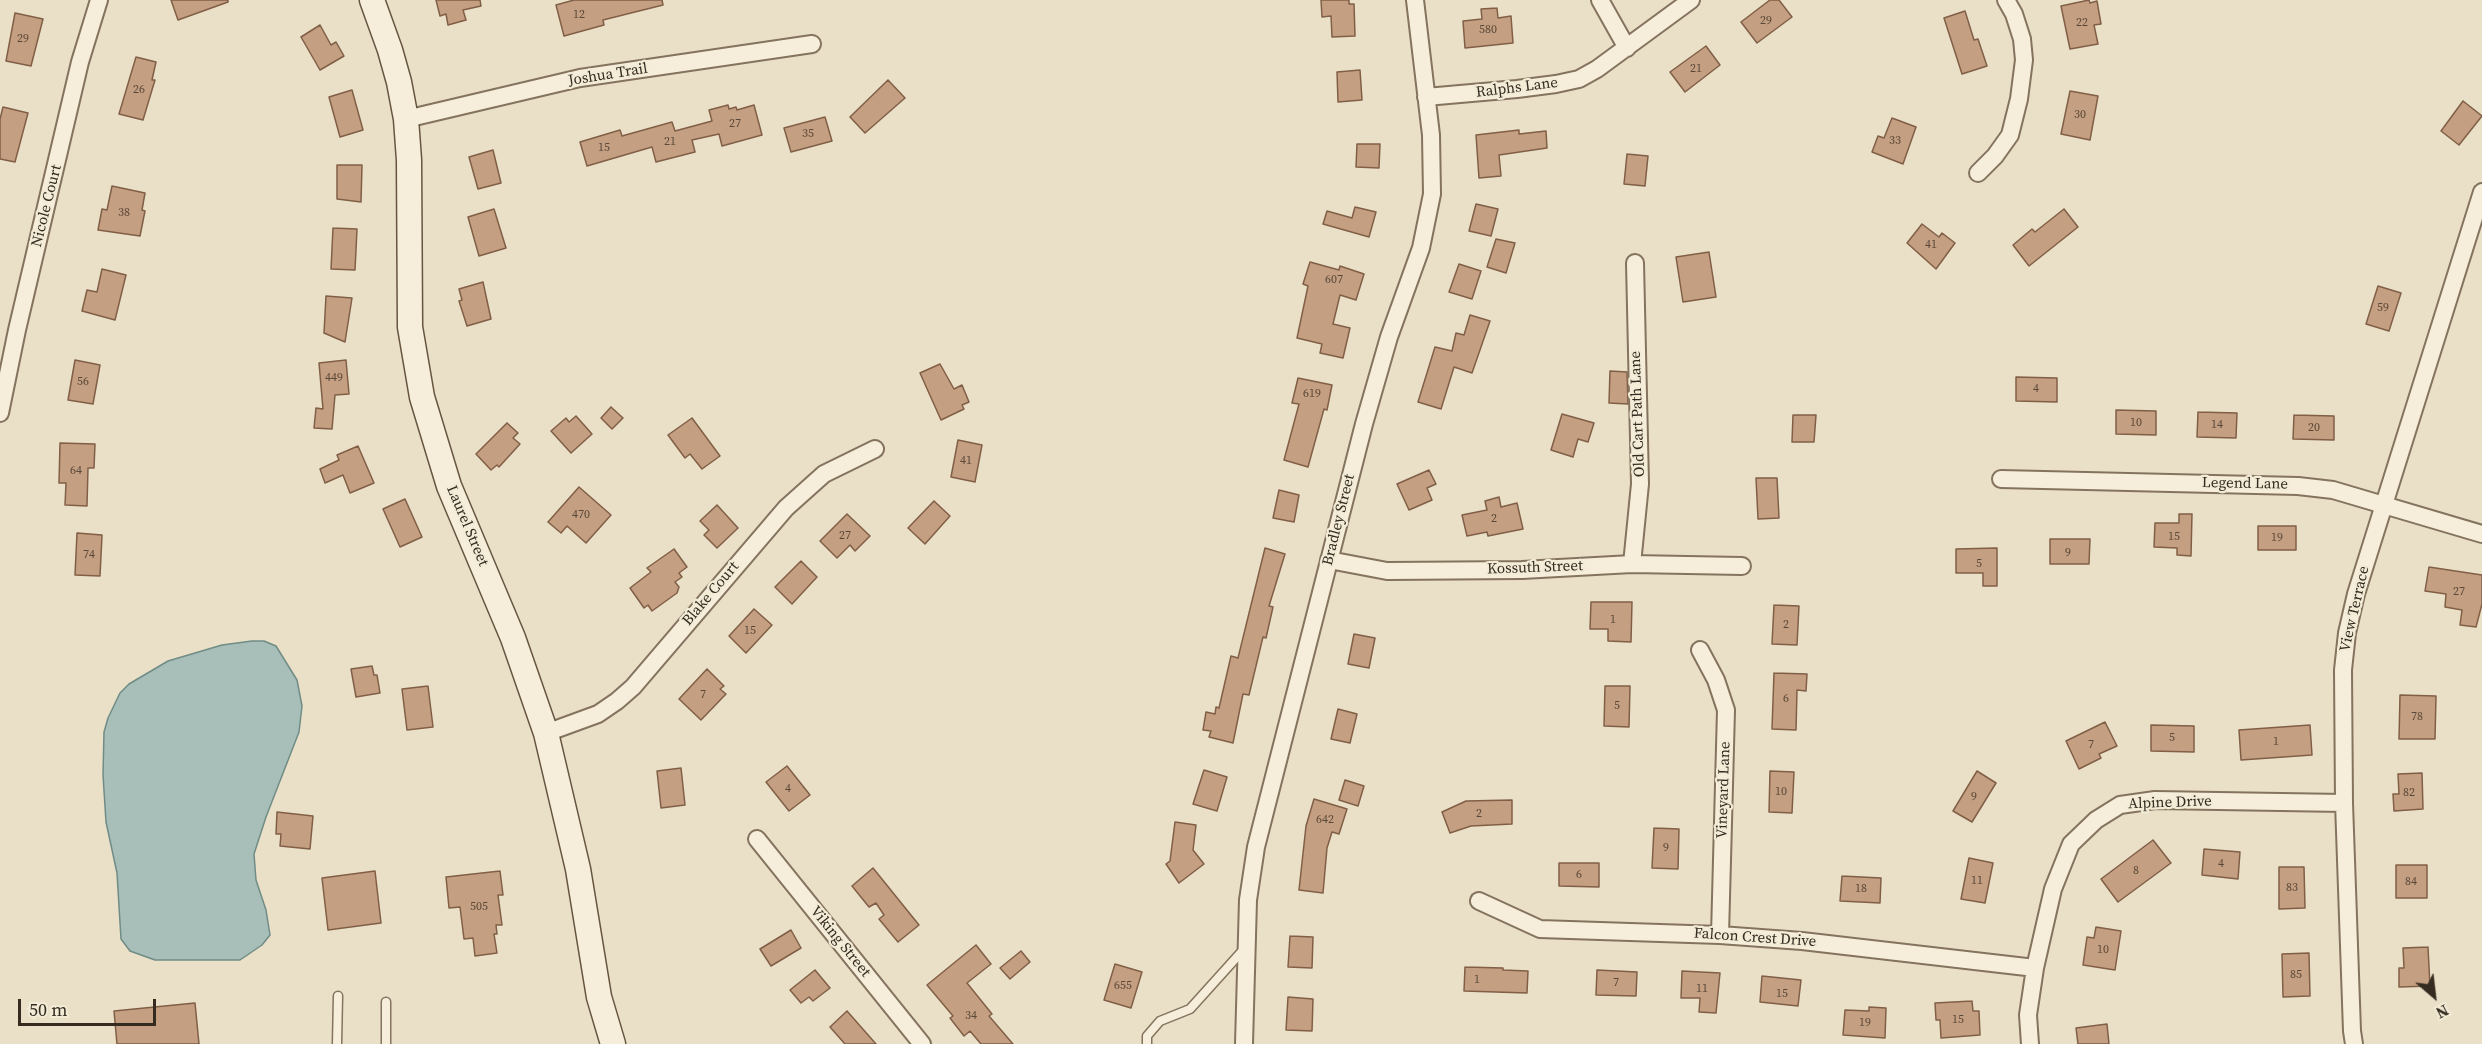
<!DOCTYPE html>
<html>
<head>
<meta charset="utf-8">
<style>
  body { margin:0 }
  #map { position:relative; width:2482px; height:1044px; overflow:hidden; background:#eae0c7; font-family:"Source Serif 4",serif }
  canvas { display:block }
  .north { position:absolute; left:2404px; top:966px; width:60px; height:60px; -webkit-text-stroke:4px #f2ebd6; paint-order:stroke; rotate:152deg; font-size:16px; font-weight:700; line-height:24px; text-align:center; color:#362b21 }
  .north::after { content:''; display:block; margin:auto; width:21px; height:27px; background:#362b21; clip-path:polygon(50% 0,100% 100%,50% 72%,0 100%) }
  .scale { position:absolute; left:18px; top:999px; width:138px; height:27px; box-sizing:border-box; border:3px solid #362b21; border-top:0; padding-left:8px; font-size:18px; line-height:21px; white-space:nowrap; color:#362b21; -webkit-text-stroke:4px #f2ebd6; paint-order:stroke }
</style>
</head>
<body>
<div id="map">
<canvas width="2482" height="1044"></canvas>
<div class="north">N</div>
<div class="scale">50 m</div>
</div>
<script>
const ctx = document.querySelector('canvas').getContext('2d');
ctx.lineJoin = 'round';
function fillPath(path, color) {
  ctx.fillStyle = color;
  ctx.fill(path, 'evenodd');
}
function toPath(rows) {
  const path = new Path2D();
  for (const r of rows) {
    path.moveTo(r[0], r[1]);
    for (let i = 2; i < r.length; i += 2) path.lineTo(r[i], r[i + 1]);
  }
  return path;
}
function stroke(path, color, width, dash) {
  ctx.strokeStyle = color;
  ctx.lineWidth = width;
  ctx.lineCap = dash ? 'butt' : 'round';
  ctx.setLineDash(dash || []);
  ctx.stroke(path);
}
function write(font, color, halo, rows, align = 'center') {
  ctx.font = font + ' "Source Serif 4",serif';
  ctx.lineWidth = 4.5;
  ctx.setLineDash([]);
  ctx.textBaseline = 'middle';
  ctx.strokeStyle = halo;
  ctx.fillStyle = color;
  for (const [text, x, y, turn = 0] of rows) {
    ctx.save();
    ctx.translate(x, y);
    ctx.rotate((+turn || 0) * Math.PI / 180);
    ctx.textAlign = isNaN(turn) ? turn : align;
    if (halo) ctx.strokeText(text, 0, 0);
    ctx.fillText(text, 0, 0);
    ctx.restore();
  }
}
const water = toPath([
  [252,641,264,641,276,646,297,680,302,706,299,732,266,817,254,854,256,880,266,910,270,935,262,945,240,960,155,960,130,951,121,939,117,873,106,822,103,775,104,732,108,718,120,693,129,684,168,661,222,645,252,641]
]);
fillPath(water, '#a8beb8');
stroke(water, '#708c86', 1.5);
const building = toPath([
  [171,0,228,0,228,2,178,20,171,0],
  [436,0,480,0,481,6,463,10,466,20,448,25,446,14,440,16,436,0],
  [574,0,662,0,663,5,603,20,604,25,564,36,556,5,574,0],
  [1321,0,1349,0,1349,4,1354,4,1355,36,1332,37,1331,16,1322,17,1321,0],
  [1770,0,1779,0,1792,17,1757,43,1741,22,1770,0],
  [2089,0,2090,3,2097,1,2101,24,2094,25,2098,44,2070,49,2061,6,2089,0],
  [1497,8,1498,18,1511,16,1513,43,1465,48,1463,21,1482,19,1481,9,1497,8],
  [1965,11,1974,40,1978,39,1987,66,1962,74,1944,18,1965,11],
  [15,13,43,19,31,66,6,61,15,13],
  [320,25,331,45,336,42,344,56,320,70,301,37,320,25],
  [1706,46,1720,65,1685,92,1670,72,1706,46],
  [136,57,156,62,152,80,155,80,143,120,119,114,136,57],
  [1360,70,1362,100,1338,102,1337,72,1360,70],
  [888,80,905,98,865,133,850,117,888,80],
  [352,90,363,130,340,137,329,97,352,90],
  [2070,91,2098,96,2090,140,2061,134,2070,91],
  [2463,101,2482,116,2459,145,2441,131,2463,101],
  [728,105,729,109,736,107,737,110,754,105,762,135,722,146,719,134,692,140,695,152,656,162,652,147,587,166,580,142,620,130,622,136,672,122,675,131,712,121,709,110,728,105],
  [3,107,28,113,15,162,0,159,0,119,3,107],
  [825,117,832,141,791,152,784,128,825,117],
  [1892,118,1916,127,1903,164,1872,152,1878,136,1884,138,1892,118],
  [1519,130,1519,134,1546,131,1547,148,1499,155,1501,176,1479,178,1476,135,1519,130],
  [1357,144,1380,144,1379,168,1356,167,1357,144],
  [493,150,501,183,478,189,469,157,493,150],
  [1627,154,1648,156,1645,186,1624,184,1627,154],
  [337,165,362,165,361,202,337,199,337,165],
  [112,186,145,193,142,210,145,211,140,236,98,230,102,209,107,210,112,186],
  [1476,204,1498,209,1491,236,1469,231,1476,204],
  [1355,207,1376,212,1369,237,1323,224,1327,211,1352,218,1355,207],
  [494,209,506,248,479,256,468,217,494,209],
  [2064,209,2078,227,2029,266,2013,245,2032,229,2035,232,2064,209],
  [1922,224,1939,237,1942,233,1955,243,1936,269,1907,243,1922,224],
  [333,228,357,229,355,270,331,269,333,228],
  [1496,239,1515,243,1506,273,1487,267,1496,239],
  [1709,252,1716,297,1683,302,1676,257,1709,252],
  [1310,262,1339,270,1340,266,1364,274,1356,300,1340,295,1333,324,1350,328,1343,358,1320,353,1322,344,1297,338,1308,286,1303,284,1310,262],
  [1459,264,1481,271,1472,299,1449,292,1459,264],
  [102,269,126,275,115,320,82,311,87,290,97,292,102,269],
  [483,282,491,319,467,326,459,301,462,300,459,289,483,282],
  [2378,286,2401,293,2389,331,2366,324,2378,286],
  [326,296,352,298,345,342,324,333,326,296],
  [1470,315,1490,321,1472,373,1454,367,1441,409,1418,402,1435,347,1452,351,1456,333,1464,335,1470,315],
  [75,360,100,365,93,404,68,400,75,360],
  [346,360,349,394,335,395,332,429,314,428,316,408,323,409,319,363,346,360],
  [940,364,954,389,962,385,969,402,962,405,964,409,941,420,920,373,940,364],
  [1610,371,1627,372,1628,404,1609,403,1610,371],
  [2016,377,2057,378,2057,402,2016,401,2016,377],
  [1298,378,1332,385,1327,410,1324,409,1308,467,1284,460,1299,404,1292,403,1298,378],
  [611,407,623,418,612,429,601,418,611,407],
  [2116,410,2156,411,2156,435,2116,434,2116,410],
  [2198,412,2237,413,2236,438,2197,437,2198,412],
  [1562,414,1594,423,1588,442,1578,439,1573,457,1551,450,1562,414],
  [1793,415,1816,415,1814,442,1792,442,1793,415],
  [2294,415,2334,416,2334,440,2293,439,2294,415],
  [576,416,592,434,571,453,551,431,566,418,569,422,576,416],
  [692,418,720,456,702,469,690,454,685,458,668,435,692,418],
  [507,423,518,433,513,438,520,444,499,467,497,465,491,470,476,454,507,423],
  [958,440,982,445,975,482,951,477,958,440],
  [60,443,95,444,94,468,88,468,87,506,65,505,66,483,59,483,60,443],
  [358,446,374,483,350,493,343,475,325,483,320,469,339,460,337,455,358,446],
  [1429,470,1436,484,1427,488,1432,500,1409,510,1397,484,1429,470],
  [1756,478,1777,478,1779,518,1758,519,1756,478],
  [579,487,611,515,586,543,567,526,561,533,548,522,579,487],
  [1279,490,1299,495,1294,522,1273,518,1279,490],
  [1499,497,1501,507,1517,503,1523,529,1488,536,1487,532,1467,536,1462,515,1487,510,1485,501,1499,497],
  [405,499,422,537,400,547,383,509,405,499],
  [934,501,950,516,925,544,908,528,934,501],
  [717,505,738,528,717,548,704,535,709,530,700,521,717,505],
  [847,514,870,536,855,551,850,545,837,558,820,541,847,514],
  [2179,514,2192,514,2191,556,2177,555,2177,548,2154,547,2155,523,2179,523,2179,514],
  [2258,526,2296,526,2296,550,2258,550,2258,526],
  [77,533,102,535,100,576,75,575,77,533],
  [2050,539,2090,539,2089,564,2050,564,2050,539],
  [1265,548,1285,554,1269,606,1273,607,1266,638,1263,637,1249,695,1243,694,1233,743,1209,737,1211,731,1203,730,1206,712,1215,714,1216,707,1219,708,1231,656,1238,658,1265,548],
  [1997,548,1997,586,1983,586,1983,573,1956,573,1956,549,1997,548],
  [674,549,687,567,679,573,682,577,675,582,679,587,677,593,652,611,648,605,644,608,630,588,651,572,647,568,674,549],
  [801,561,817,577,792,604,775,587,801,561],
  [2429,567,2482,575,2482,604,2476,627,2460,625,2462,610,2445,607,2446,594,2425,591,2429,567],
  [1591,602,1632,602,1631,642,1608,641,1608,629,1590,629,1591,602],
  [1774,605,1799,606,1797,645,1772,644,1774,605],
  [754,609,772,625,746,653,729,636,754,609],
  [1354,634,1375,638,1369,668,1348,664,1354,634],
  [372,666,374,675,377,675,380,693,356,697,351,669,372,666],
  [707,669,724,686,720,689,726,694,701,720,679,699,707,669],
  [1774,673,1807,674,1806,691,1797,690,1796,730,1772,729,1774,673],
  [428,686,433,727,407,730,402,689,428,686],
  [1605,686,1630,686,1629,727,1604,726,1605,686],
  [2400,695,2436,696,2435,739,2399,739,2400,695],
  [1338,709,1357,714,1350,743,1331,739,1338,709],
  [2105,722,2117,746,2099,754,2101,758,2079,769,2066,741,2105,722],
  [2151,725,2194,726,2194,752,2151,751,2151,725],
  [2310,725,2312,755,2241,760,2239,730,2310,725],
  [787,766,810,795,789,811,766,782,787,766],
  [681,768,685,805,661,808,657,771,681,768],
  [1204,770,1227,777,1217,811,1193,804,1204,770],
  [1770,771,1794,772,1792,813,1769,812,1770,771],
  [1977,771,1996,783,1972,822,1953,811,1977,771],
  [2422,773,2423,809,2394,811,2393,794,2399,794,2398,774,2422,773],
  [1345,780,1364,786,1358,806,1339,800,1345,780],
  [1314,799,1347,809,1339,834,1332,832,1327,848,1323,893,1299,890,1306,826,1314,799],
  [1512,800,1512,824,1471,826,1450,833,1442,812,1466,801,1512,800],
  [277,812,313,816,310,849,280,846,281,834,276,834,277,812],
  [1175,822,1196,825,1193,850,1204,864,1179,883,1166,864,1170,861,1175,822],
  [1654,828,1679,829,1678,869,1652,868,1654,828],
  [2153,840,2171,863,2118,902,2101,879,2153,840],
  [2204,849,2240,852,2238,879,2202,875,2204,849],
  [1969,858,1993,863,1985,903,1961,899,1969,858],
  [1559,863,1599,863,1599,887,1559,886,1559,863],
  [2396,865,2427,865,2427,898,2396,898,2396,865],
  [2279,867,2304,867,2305,908,2279,909,2279,867],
  [873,868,919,925,898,942,879,919,884,915,876,903,869,907,852,886,873,868],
  [375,871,381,923,328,930,322,878,375,871],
  [500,871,503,895,498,895,502,925,496,925,497,934,494,934,497,953,475,956,473,938,464,939,460,907,449,908,446,877,500,871],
  [1842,876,1881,878,1880,903,1840,901,1842,876],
  [2096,927,2121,931,2115,970,2083,965,2087,937,2094,938,2096,927],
  [791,930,801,948,771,966,760,949,791,930],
  [1290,936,1313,937,1312,968,1288,967,1290,936],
  [976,945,991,964,967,983,992,1014,989,1016,1013,1044,981,1044,970,1031,964,1036,950,1018,953,1016,927,985,976,945],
  [2428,947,2430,986,2399,987,2399,968,2404,968,2403,948,2428,947],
  [1021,951,1030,962,1010,979,1000,968,1021,951],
  [2309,953,2310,996,2283,997,2282,954,2309,953],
  [1115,964,1142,972,1131,1008,1104,1000,1115,964],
  [1465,967,1503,968,1503,970,1528,971,1527,993,1464,991,1465,967],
  [815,970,830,988,813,1001,809,997,801,1003,790,990,815,970],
  [1597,970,1637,972,1636,996,1596,995,1597,970],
  [1682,971,1720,973,1716,1013,1699,1012,1700,998,1681,998,1682,971],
  [1762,976,1801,980,1798,1006,1760,1002,1762,976],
  [1288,997,1313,999,1312,1031,1286,1030,1288,997],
  [1972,1001,1973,1011,1979,1011,1980,1035,1941,1038,1940,1020,1936,1020,1935,1003,1972,1001],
  [195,1003,199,1044,117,1044,114,1011,195,1003],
  [1869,1007,1886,1008,1885,1038,1843,1035,1845,1010,1869,1011,1869,1007],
  [847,1011,876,1044,845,1044,830,1027,847,1011],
  [2107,1024,2109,1044,2078,1044,2076,1028,2107,1024]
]);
fillPath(building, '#c49f81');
stroke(building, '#815f47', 1.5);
const lane = toPath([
  [386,1002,386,1044],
  [337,1044,338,996],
  [1147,1044,1147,1036,1160,1021,1190,1009,1245,948]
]);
const street = toPath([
  [1600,0,1627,48],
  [1426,97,1517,89,1556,84,1579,79,1597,69,1691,0],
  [406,119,580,78,812,44],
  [1978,173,1995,156,2010,135,2019,99,2024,60,2022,39,2014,14,2006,0],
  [0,413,17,330,80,62,99,0],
  [2001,479,2298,486,2333,490,2482,534],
  [1329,560,1387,571,1522,570,1632,564,1742,566],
  [1632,564,1640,484,1635,263],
  [1700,650,1716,680,1726,710,1720,935],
  [546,733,598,714,617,701,633,687,786,508,824,474,875,449],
  [757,839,922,1044],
  [1479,901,1540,929,1720,935,1802,941,2035,968],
  [1244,1044,1248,900,1256,847,1364,424,1389,337,1421,248,1432,194,1431,135,1415,0],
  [2030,1044,2028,1015,2035,968,2053,889,2071,844,2096,820,2120,805,2155,800,2344,803],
  [2354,1044,2352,1031,2344,803,2343,670,2347,633,2356,594,2482,192]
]);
const secondary = toPath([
  [372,0,390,50,399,82,406,119,409,160,410,327,422,397,449,486,513,638,546,733,578,869,599,997,613,1044]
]);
stroke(lane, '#84735e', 11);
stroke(street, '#84735e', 20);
stroke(secondary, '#665541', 27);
stroke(lane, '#f6eeda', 8);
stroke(street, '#f6eeda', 16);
stroke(secondary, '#f6eeda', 24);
write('12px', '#5a4839', null, [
  ["12",579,15],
  ["29",1766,21],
  ["22",2082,23],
  ["580",1488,30],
  ["29",23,39],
  ["21",1696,69],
  ["26",139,90],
  ["30",2080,115],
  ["27",735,124],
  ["35",808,134],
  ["33",1895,141],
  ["21",670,142],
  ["15",604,148],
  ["38",124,213],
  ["41",1931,245],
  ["607",1334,280],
  ["59",2383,308],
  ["449",334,378],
  ["56",83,382],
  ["4",2036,389],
  ["619",1312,394],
  ["10",2136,423],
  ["14",2217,425],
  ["20",2314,428],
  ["41",966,461],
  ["64",76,471],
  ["470",581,515],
  ["2",1494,519],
  ["27",845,536],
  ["15",2174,537],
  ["19",2277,538],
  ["9",2068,553],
  ["74",89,555],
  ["5",1979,564],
  ["27",2459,592],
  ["1",1613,620],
  ["2",1786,625],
  ["15",750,631],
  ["7",703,695],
  ["6",1786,699],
  ["5",1617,706],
  ["78",2417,717],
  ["5",2172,738],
  ["1",2276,742],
  ["7",2091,745],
  ["4",788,789],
  ["10",1781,792],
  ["82",2409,793],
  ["9",1974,797],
  ["2",1479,814],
  ["642",1325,820],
  ["9",1666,848],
  ["4",2221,864],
  ["8",2136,871],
  ["6",1579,875],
  ["11",1977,881],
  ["84",2411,882],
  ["83",2292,888],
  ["18",1861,889],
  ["505",479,907],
  ["10",2103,950],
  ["85",2296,975],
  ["1",1477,980],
  ["7",1616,983],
  ["655",1123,986],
  ["11",1702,989],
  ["15",1782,994],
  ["34",971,1016],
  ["15",1958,1020],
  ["19",1865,1023]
]);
write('15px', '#362b21', '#f2ebd6', [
  ["Joshua Trail",608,75,-9],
  ["Ralphs Lane",1517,88,-7],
  ["Nicole Court",47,206,-76],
  ["Old Cart Path Lane",1638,414,-92],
  ["Legend Lane",2245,484,1],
  ["Bradley Street",1339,520,-76],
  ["Laurel Street",467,526,67],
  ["Kossuth Street",1535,568,-2],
  ["Blake Court",711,594,-50],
  ["View Terrace",2355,609,-77],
  ["Vineyard Lane",1724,790,-88],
  ["Alpine Drive",2170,803,-2],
  ["Falcon Crest Drive",1755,938,4],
  ["Viking Street",840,942,51]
]);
</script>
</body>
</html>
